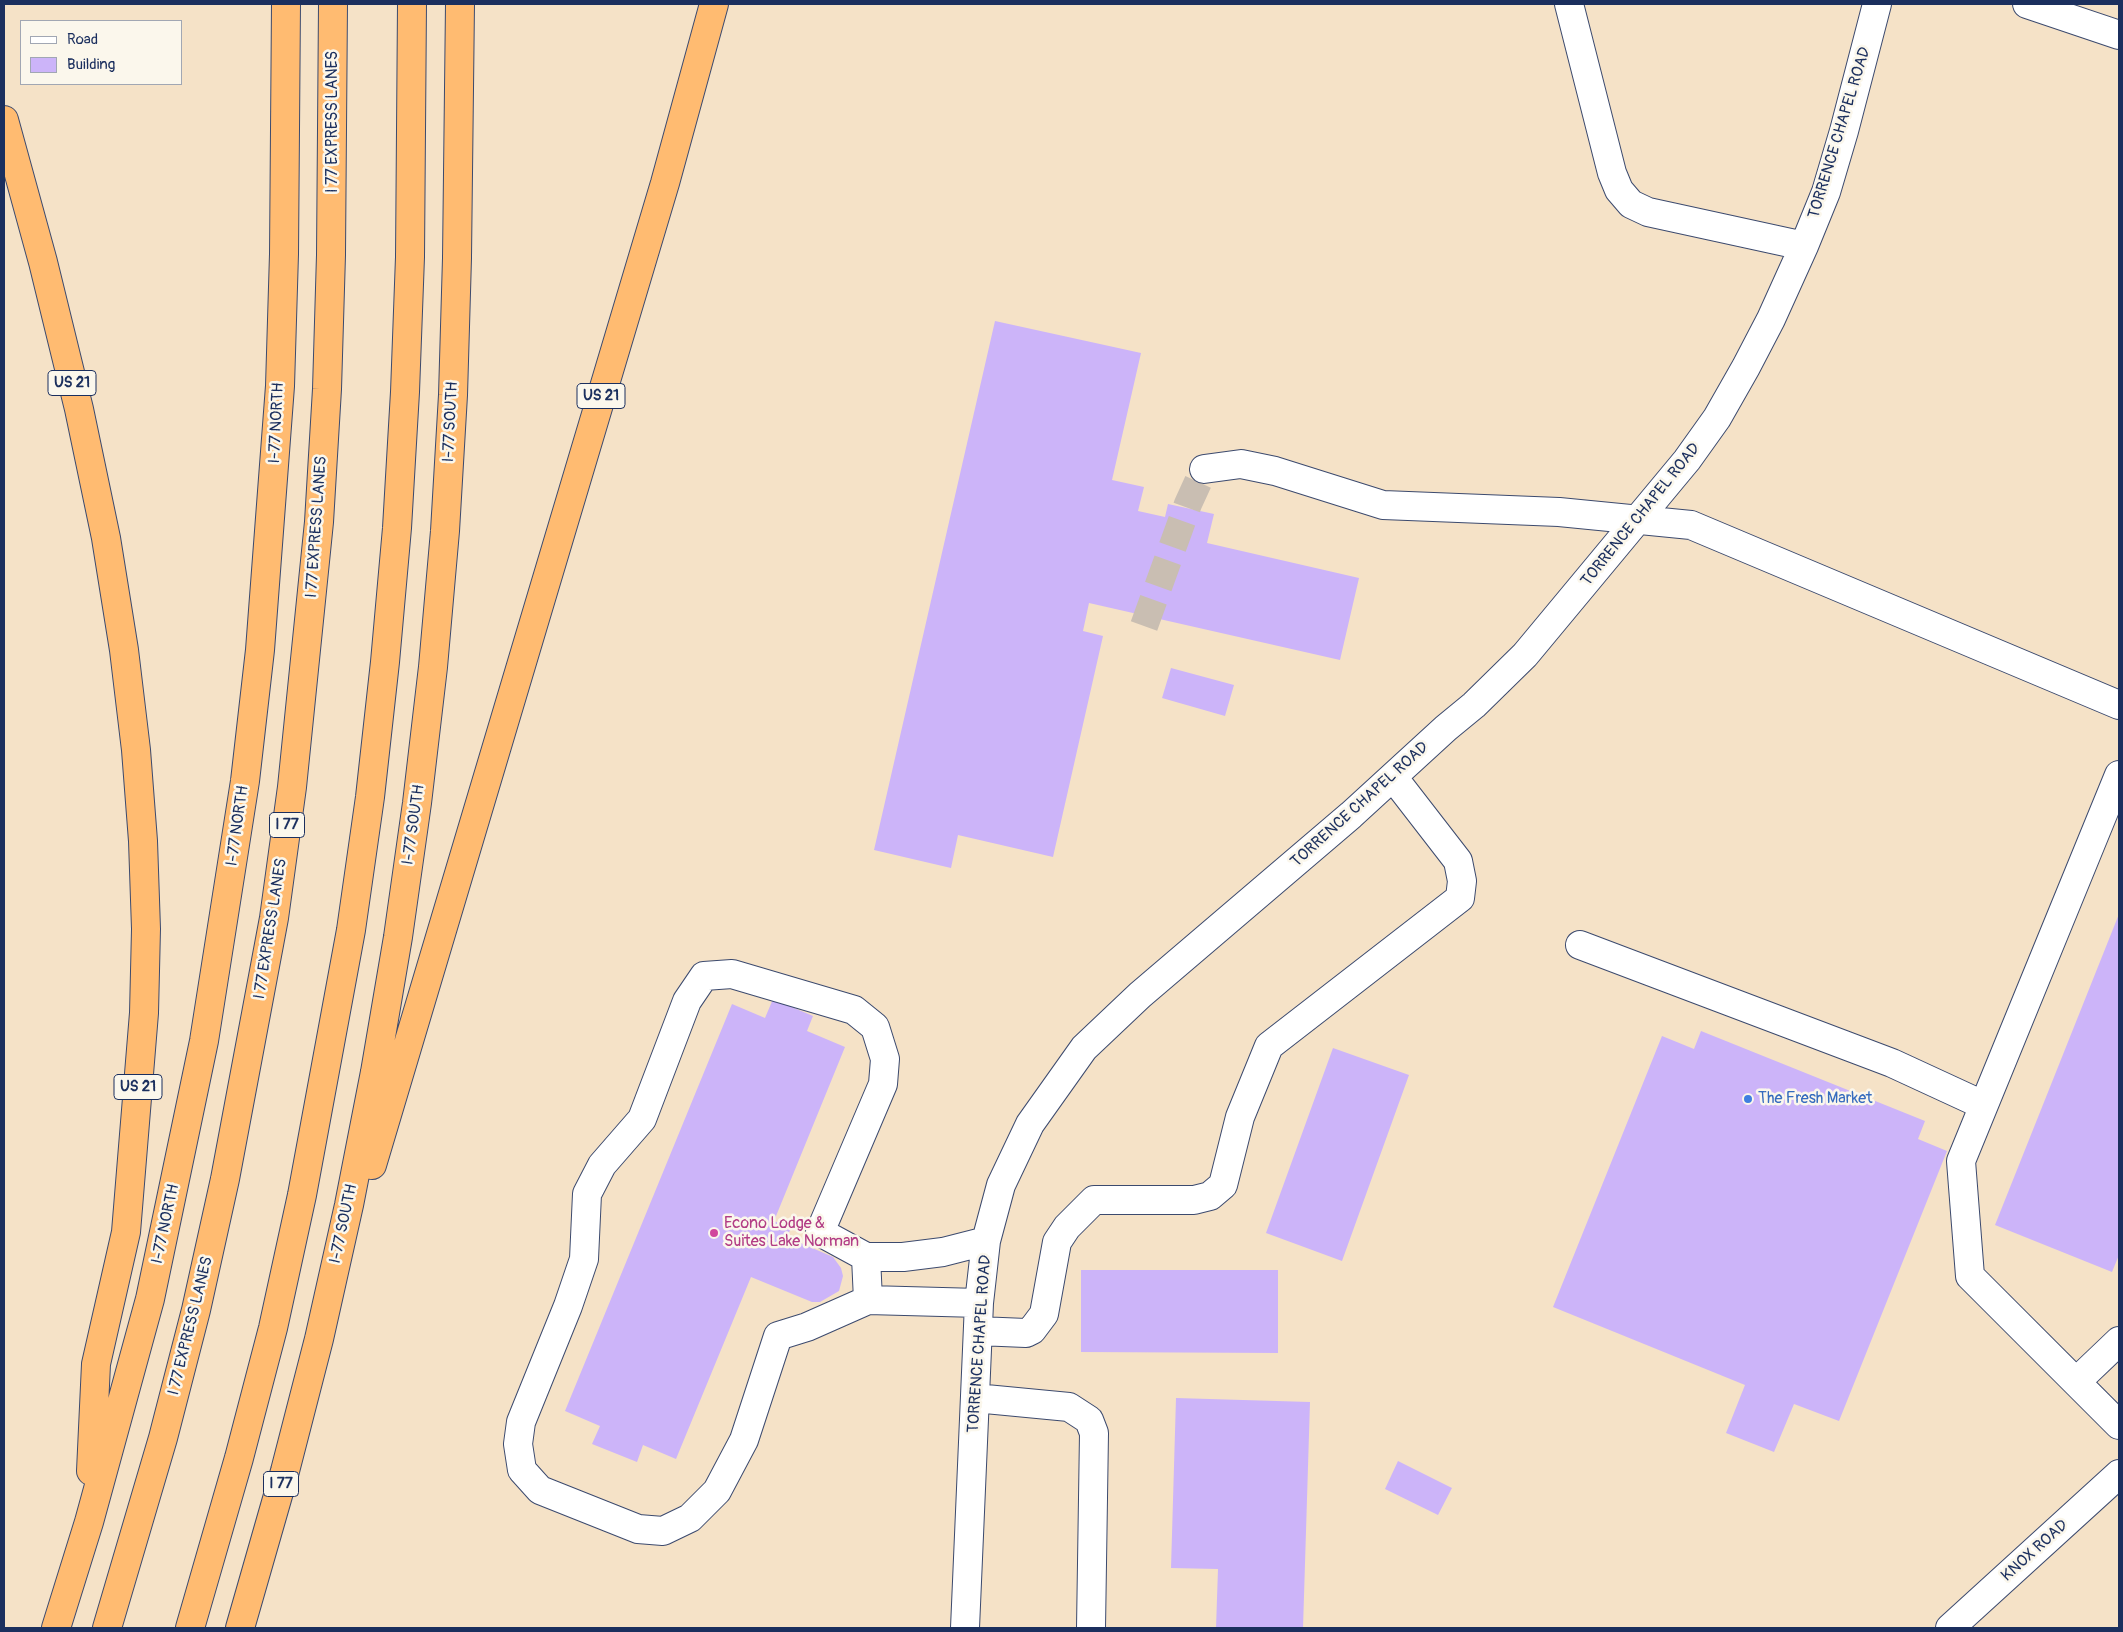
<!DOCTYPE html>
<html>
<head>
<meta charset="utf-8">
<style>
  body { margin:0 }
  #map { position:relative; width:2123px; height:1632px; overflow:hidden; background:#f5e2c7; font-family:Pangolin,sans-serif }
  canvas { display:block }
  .frame { position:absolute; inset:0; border:5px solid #1b2f5e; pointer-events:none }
  .legend { position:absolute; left:20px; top:20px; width:162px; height:65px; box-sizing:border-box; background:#fbf7ec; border:1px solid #a1a7b3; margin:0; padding:6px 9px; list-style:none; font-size:15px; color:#1b2f5e }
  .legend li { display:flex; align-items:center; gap:10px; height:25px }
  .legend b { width:25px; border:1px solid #a1a7b3 }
</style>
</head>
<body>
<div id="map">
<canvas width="2123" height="1632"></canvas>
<div class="frame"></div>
<ul class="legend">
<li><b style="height:6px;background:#fff"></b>Road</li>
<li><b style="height:14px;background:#ccb4f9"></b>Building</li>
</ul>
</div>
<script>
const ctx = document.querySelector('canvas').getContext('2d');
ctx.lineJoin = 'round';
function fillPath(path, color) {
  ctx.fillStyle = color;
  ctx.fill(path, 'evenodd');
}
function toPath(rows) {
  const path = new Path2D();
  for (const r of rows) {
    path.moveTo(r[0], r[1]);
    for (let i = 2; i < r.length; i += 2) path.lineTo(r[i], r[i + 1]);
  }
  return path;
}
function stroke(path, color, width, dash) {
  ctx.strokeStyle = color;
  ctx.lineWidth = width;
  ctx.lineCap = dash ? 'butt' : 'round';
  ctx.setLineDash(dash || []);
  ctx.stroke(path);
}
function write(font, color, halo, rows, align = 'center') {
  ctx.font = font + ' Pangolin,sans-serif';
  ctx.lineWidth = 5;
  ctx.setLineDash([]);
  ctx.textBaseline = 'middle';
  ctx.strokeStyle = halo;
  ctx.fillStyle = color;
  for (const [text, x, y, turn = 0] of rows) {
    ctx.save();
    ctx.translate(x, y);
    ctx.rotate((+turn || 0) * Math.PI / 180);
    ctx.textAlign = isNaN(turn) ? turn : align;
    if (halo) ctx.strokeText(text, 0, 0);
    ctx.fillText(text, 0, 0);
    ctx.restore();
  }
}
fillPath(toPath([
  [995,321,1141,353,1112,480,1144,487,1138,511,1165,517,1168,504,1214,514,1207,543,1359,578,1340,660,1089,603,1083,631,1103,636,1053,857,958,835,951,868,874,850],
  [1171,668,1234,685,1225,716,1162,698],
  [2119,914,2119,1255,2112,1272,1995,1225],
  [773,999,813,1016,807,1031,845,1047,774,1221,791,1228,787,1237,833,1257,841,1268,843,1276,839,1291,820,1302,812,1302,751,1277,676,1459,643,1445,637,1462,592,1444,600,1426,565,1411,732,1004,765,1018],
  [1701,1031,1925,1121,1918,1139,1947,1151,1839,1421,1794,1404,1774,1452,1726,1433,1745,1385,1553,1307,1662,1036,1694,1049],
  [1333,1048,1409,1075,1342,1261,1266,1233],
  [1081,1270,1278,1270,1278,1353,1081,1352],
  [1176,1398,1310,1402,1303,1628,1216,1628,1218,1569,1171,1568],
  [1398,1461,1452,1488,1438,1515,1385,1489]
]), '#ccb4f9');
stroke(toPath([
  [1144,626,1188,504,1204,469]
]), '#c9beb2', 28, [28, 14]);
const minor = toPath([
  [1569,4,1612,173,1619,190,1631,204,1648,212,1804,246],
  [2027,4,2119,35],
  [1204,469,1241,464,1275,471,1383,505,1559,512,1691,525,2119,705],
  [2119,775,1961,1161,1970,1276,2119,1425],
  [1580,945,1892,1063,1983,1105],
  [866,1257,868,1300,807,1327,778,1336,744,1440,717,1491,690,1518,663,1531,638,1529,540,1490,522,1470,518,1444,521,1422,568,1306,584,1259,587,1194,602,1165,642,1119,687,1001,704,976,732,974,854,1010,875,1027,885,1059,883,1084,820,1232,866,1257,903,1257,943,1252,986,1241],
  [868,1300,979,1303],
  [978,1331,1026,1333,1032,1330,1044,1314,1057,1242,1067,1227,1094,1200,1194,1200,1210,1196,1223,1185,1240,1117,1269,1046,1460,898,1462,881,1458,861,1393,777],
  [2076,1382,2119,1341],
  [975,1398,1069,1407,1089,1420,1094,1433,1091,1628],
  [965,1628,979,1303,986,1241,1001,1185,1030,1124,1084,1048,1140,995,1351,815,1446,728,1474,705,1525,655,1687,460,1717,418,1746,367,1771,319,1804,246,1826,192,1844,131,1877,4],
  [1950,1628,2119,1474]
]);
const highway = toPath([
  [4,120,43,262,79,409,106,538,124,650,136,750,143,841,146,929,144,1013,126,1232,96,1364,91,1471],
  [372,1165,665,183,714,4],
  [56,1628,89,1522,150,1299,204,1041,245,781,260,650,280,386,284,254,286,4],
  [107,1628,163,1438,196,1310,225,1179,274,918,292,787,319,522,327,389,331,255,333,4],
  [190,1628,239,1458,273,1328,302,1195,351,930,370,797,385,662,397,528,405,392,410,257,412,4],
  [240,1628,285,1471,319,1339,349,1205,375,1072,398,937,417,803,433,667,445,531,453,395,457,258,460,4]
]);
stroke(minor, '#3c4a6e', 30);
stroke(highway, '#3c4a6e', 30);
stroke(minor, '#fff', 28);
stroke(highway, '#ffbb71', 28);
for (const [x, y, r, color] of [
  [1748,1099,5,"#3f7fe0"],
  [714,1233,5,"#d1479c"]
]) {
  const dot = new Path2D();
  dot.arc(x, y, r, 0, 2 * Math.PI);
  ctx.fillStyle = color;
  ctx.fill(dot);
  stroke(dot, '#fbf7ec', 2);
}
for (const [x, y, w] of [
  [72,383,48],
  [601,396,48],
  [287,825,35],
  [138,1087,48],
  [281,1484,35]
]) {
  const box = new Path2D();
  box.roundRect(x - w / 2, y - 12.5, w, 25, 4);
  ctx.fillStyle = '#fbf7ec';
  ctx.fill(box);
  stroke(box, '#1b2f5e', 1);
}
write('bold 15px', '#1b2f5e', null, [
  ["US 21",72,383],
  ["US 21",601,396],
  ["I 77",287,825],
  ["US 21",138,1087],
  ["I 77",281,1484]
]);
write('16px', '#1b2f5e', '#fbf7ec', [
  ["I 77 EXPRESS LANES",333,122,-90],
  ["TORRENCE CHAPEL ROAD",1840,133,-73],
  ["I-77 SOUTH",451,422,-87],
  ["I-77 NORTH",277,423,-87],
  ["TORRENCE CHAPEL ROAD",1641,515,-51],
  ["I 77 EXPRESS LANES",317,527,-86],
  ["TORRENCE CHAPEL ROAD",1360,805,-42],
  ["I-77 SOUTH",414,825,-82],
  ["I-77 NORTH",238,826,-82],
  ["I 77 EXPRESS LANES",271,929,-81],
  ["I-77 NORTH",166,1224,-78],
  ["I-77 SOUTH",344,1224,-78],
  ["I 77 EXPRESS LANES",191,1326,-76],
  ["TORRENCE CHAPEL ROAD",980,1344,-86],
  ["KNOX ROAD",2035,1551,-42]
]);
write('16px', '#366cbe', '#fbf7ec', [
  ["The Fresh Market",1758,1099]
], 'left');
write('16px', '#b23c85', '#fbf7ec', [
  ["Econo Lodge &",724,1224],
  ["Suites Lake Norman",724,1242]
], 'left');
</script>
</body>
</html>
